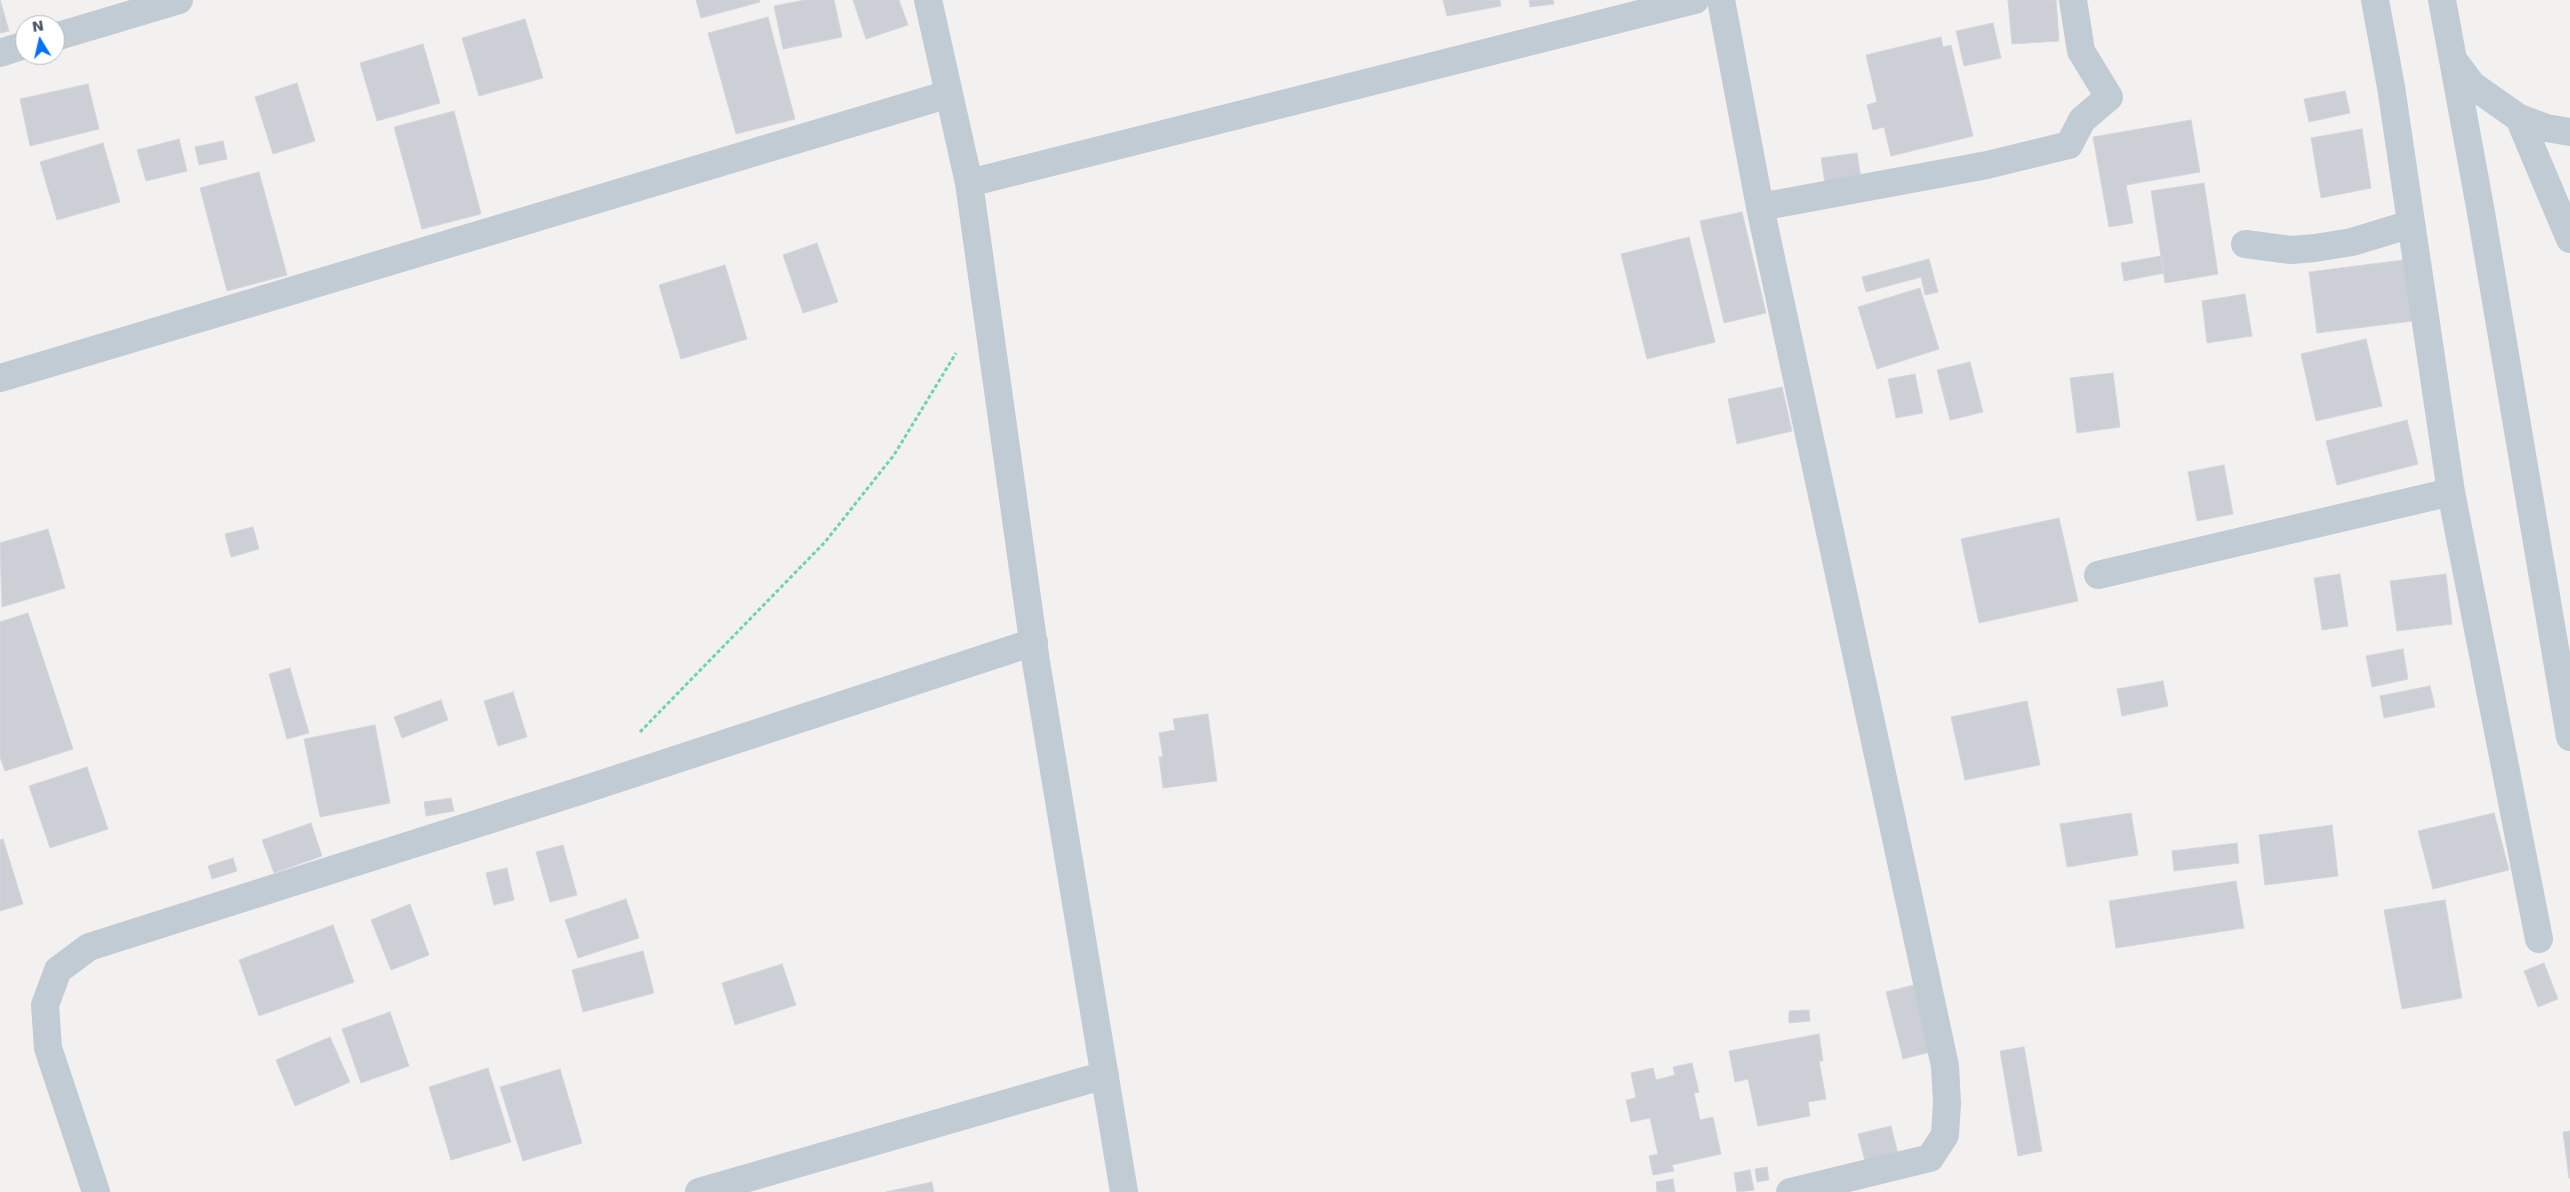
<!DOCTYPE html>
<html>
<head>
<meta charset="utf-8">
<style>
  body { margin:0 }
  #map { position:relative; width:2570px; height:1192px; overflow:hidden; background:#f3f0f0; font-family:"DejaVu Sans",sans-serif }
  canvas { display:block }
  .north { position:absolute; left:15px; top:15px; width:50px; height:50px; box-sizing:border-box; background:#fff; border:1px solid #b5bbbf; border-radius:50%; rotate:351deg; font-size:14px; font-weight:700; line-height:20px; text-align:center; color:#465460 }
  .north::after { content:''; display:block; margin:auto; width:18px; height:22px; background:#0571f8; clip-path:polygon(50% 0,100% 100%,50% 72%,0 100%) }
</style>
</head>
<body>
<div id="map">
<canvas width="2570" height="1192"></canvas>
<div class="north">N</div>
</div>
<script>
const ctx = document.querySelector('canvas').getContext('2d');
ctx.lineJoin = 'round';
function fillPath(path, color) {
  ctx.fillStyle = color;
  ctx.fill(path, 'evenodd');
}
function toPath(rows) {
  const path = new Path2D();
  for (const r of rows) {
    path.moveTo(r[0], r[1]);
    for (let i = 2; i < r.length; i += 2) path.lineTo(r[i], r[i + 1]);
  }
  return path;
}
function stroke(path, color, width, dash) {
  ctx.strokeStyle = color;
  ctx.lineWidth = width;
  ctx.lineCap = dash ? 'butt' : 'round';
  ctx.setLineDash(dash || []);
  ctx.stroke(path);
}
const building = toPath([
  [0,0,9,31,0,33,0,0],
  [696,0,759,0,760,2,701,18,696,0],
  [805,0,834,0,842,37,783,49,774,6,805,0],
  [853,0,899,0,908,25,866,39,853,0],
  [1443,0,1500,0,1501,6,1447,16,1443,0],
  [1529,0,1553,0,1554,4,1530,7,1529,0],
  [2008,0,2056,0,2059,41,2012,44,2008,0],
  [768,17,795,119,736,134,708,33,768,17],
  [525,19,543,78,479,96,462,38,525,19],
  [1993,23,2001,58,1964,66,1956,31,1993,23],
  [1941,37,1943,47,1951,45,1973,136,1891,156,1884,127,1873,130,1867,105,1877,102,1866,55,1941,37],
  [423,44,440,103,377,121,360,63,423,44],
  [297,83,315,141,273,154,255,97,297,83],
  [88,84,99,129,30,146,20,99,88,84],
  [2345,91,2350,113,2309,122,2304,99,2345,91],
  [454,111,481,214,422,229,394,127,454,111],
  [2191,120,2200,172,2126,185,2133,223,2109,227,2093,137,2191,120],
  [2362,129,2371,188,2321,198,2311,138,2362,129],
  [179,139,187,171,146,181,137,150,179,139],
  [223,141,227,159,199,165,195,147,223,141],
  [103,143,120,202,57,220,40,162,103,143],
  [1857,153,1861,178,1825,183,1821,158,1857,153],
  [259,172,287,275,227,291,200,188,259,172],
  [2204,183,2218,274,2165,283,2151,191,2204,183],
  [1742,212,1766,313,1724,323,1700,221,1742,212],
  [1689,237,1715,342,1647,359,1621,254,1689,237],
  [817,243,838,302,803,313,783,255,817,243],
  [2161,256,2164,273,2124,281,2121,263,2161,256],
  [1929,259,1938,292,1925,295,1921,277,1866,292,1862,277,1929,259],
  [2404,260,2413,321,2317,333,2309,272,2404,260],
  [725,265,747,339,681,359,659,285,725,265],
  [1920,288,1939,349,1877,369,1858,307,1920,288],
  [2245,294,2252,336,2207,343,2202,301,2245,294],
  [2366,339,2382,406,2316,421,2301,354,2366,339],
  [1970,362,1983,412,1950,420,1937,370,1970,362],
  [2113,373,2120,427,2077,433,2070,378,2113,373],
  [1915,374,1923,413,1896,418,1888,379,1915,374],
  [1782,387,1792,431,1737,444,1728,399,1782,387],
  [2407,420,2418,464,2337,485,2326,441,2407,420],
  [2224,465,2233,514,2197,521,2188,472,2224,465],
  [2059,518,2078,601,1979,623,1961,539,2059,518],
  [253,527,259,549,231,557,225,534,253,527],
  [48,529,65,588,2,607,0,543,48,529],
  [2340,574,2348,626,2322,630,2314,578,2340,574],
  [2446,574,2452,624,2397,631,2390,581,2446,574],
  [28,613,73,749,5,771,0,757,0,622,28,613],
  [2403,649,2408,679,2372,687,2366,656,2403,649],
  [290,668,309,733,287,739,269,674,290,668],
  [2163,681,2168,706,2122,716,2117,689,2163,681],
  [2430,686,2435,707,2384,718,2380,696,2430,686],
  [513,692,527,737,498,746,484,701,513,692],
  [441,700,448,720,402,738,394,717,441,700],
  [2027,701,2040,765,1965,780,1951,717,2027,701],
  [1208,714,1217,781,1163,788,1159,757,1163,757,1159,733,1175,730,1173,719,1208,714],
  [375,725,390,803,320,817,304,739,375,725],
  [87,767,108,829,50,848,29,786,87,767],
  [451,798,454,811,426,816,424,802,451,798],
  [2131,813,2138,855,2067,867,2060,824,2131,813],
  [2494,813,2509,870,2433,889,2418,831,2494,813],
  [311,823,322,856,274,873,262,840,311,823],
  [2332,825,2338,876,2265,885,2259,835,2332,825],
  [3,839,23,904,0,911,0,840,3,839],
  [2237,843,2239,863,2174,871,2172,851,2237,843],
  [563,845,577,895,550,902,536,852,563,845],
  [233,858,237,871,212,879,208,866,233,858],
  [507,868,514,900,494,905,486,873,507,868],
  [2236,881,2244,928,2116,948,2109,901,2236,881],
  [626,899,639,938,578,958,565,920,626,899],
  [2445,900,2462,998,2402,1009,2384,910,2445,900],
  [410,904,429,955,391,970,371,920,410,904],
  [333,925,354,982,259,1016,239,960,333,925],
  [643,951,654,993,583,1012,572,970,643,951],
  [2544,963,2558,999,2538,1007,2524,971,2544,963],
  [782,964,796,1005,735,1025,722,983,782,964],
  [1918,984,1934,1051,1903,1059,1886,992,1918,984],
  [1809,1010,1810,1021,1789,1023,1789,1011,1809,1010],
  [390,1012,409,1066,361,1083,342,1029,390,1012],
  [1819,1034,1823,1061,1819,1061,1826,1099,1808,1102,1810,1116,1758,1126,1748,1079,1735,1082,1729,1051,1819,1034],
  [330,1037,350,1082,295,1106,276,1060,330,1037],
  [2024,1047,2042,1151,2018,1156,2000,1051,2024,1047],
  [1692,1063,1699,1092,1694,1093,1700,1120,1713,1117,1721,1154,1672,1165,1674,1171,1653,1175,1649,1156,1658,1154,1650,1118,1631,1122,1626,1100,1636,1098,1631,1073,1653,1068,1656,1080,1675,1075,1673,1067,1692,1063],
  [488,1068,511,1142,451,1160,429,1087,488,1068],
  [560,1069,582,1143,523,1161,500,1087,560,1069],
  [1891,1126,1899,1158,1866,1165,1858,1134,1891,1126],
  [2570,1131,2570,1178,2569,1178,2563,1132,2570,1131],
  [1767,1167,1769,1180,1757,1182,1755,1169,1767,1167],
  [1750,1170,1754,1190,1737,1192,1734,1173,1750,1170],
  [1673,1179,1675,1192,1657,1192,1656,1182,1673,1179],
  [932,1182,934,1192,886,1192,932,1182]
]);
fillPath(building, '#cccfd6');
stroke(building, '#d4d6dc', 1);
stroke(toPath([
  [640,732,825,542,894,455,956,353]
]), '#6fd6a3', 3, [4, 2.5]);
stroke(toPath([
  [928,0,969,183,1036,662,1124,1192],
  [1721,0,1760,207,1945,1066,1947,1103,1945,1135,1930,1158,1790,1192],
  [2375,0,2391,87,2451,492,2539,939],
  [2442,0,2480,207,2570,737],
  [55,37,179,0],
  [0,53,25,45],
  [2454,61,2472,85,2519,118,2546,128,2570,132],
  [2519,118,2570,239],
  [969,183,1695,0],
  [1760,207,1987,165,2069,145,2082,120,2109,97,2081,51,2073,0],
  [2245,244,2291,250,2315,248,2352,242,2411,224],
  [0,378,949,94],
  [2098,575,2451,492],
  [96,1192,48,1048,45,1005,58,970,89,947,583,790,1034,642],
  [699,1192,1105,1075]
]), '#c0cbd4', 28);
</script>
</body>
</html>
